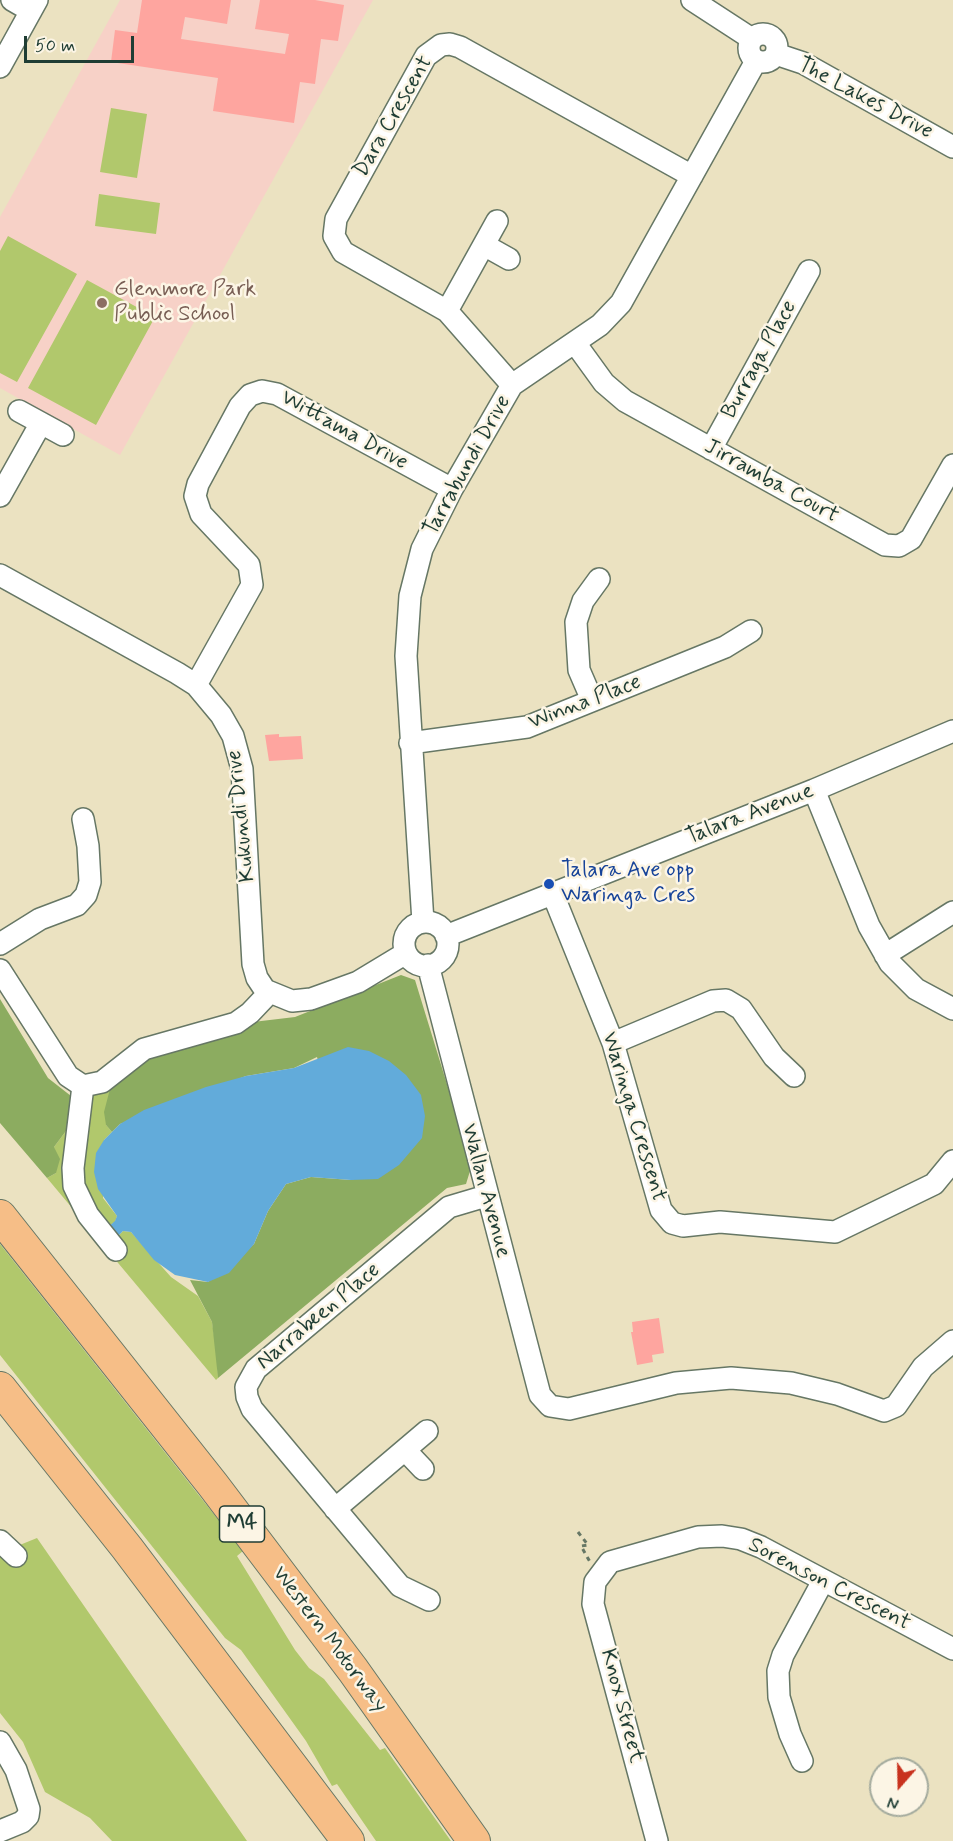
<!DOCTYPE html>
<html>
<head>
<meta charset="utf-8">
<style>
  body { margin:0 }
  #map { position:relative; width:953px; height:1841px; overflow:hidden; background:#ebe2c1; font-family:Mynerve,sans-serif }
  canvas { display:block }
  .north { position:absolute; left:869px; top:1757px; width:60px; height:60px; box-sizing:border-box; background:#fcf5e5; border:2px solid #a4ab9e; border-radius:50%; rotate:200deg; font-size:16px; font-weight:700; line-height:24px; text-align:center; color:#1f3d34 }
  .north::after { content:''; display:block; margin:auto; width:21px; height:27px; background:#c8321e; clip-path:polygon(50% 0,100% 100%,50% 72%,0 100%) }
  .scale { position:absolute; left:24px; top:36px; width:110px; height:27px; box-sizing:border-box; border:3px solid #1f3d34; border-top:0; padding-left:8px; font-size:18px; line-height:21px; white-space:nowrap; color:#1f3d34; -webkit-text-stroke:4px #fcf5e5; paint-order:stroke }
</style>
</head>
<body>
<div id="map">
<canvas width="953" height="1841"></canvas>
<div class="north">N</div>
<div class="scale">50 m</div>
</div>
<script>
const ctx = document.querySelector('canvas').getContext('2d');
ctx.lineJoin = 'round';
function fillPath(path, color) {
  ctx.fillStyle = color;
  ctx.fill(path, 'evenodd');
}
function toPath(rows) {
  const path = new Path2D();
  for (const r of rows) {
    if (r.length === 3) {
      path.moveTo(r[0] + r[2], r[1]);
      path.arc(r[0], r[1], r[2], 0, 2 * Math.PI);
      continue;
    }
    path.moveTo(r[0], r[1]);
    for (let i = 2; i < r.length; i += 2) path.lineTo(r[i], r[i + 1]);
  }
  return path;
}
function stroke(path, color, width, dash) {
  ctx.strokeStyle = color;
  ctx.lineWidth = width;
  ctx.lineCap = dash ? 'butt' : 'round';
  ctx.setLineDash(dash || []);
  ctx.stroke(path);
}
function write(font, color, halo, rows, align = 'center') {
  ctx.font = font + ' Mynerve,sans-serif';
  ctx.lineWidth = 5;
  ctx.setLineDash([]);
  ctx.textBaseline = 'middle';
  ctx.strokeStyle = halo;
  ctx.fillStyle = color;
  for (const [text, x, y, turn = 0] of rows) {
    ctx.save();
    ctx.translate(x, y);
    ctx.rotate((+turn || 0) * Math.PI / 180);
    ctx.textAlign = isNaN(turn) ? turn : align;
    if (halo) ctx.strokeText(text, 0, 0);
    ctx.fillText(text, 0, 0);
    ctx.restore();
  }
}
fillPath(toPath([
  [120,0,373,0,120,455,0,388,0,217]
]), '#f7d1c7');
fillPath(toPath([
  [111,108,147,114,137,178,100,172],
  [99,194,160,203,156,234,95,226],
  [8,236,77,274,17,382,0,373,0,251],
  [87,280,155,317,96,425,28,388],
  [111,1085,106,1125,112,1132,104,1140,103,1198,117,1216,115,1222,105,1229,78,1188,92,1096],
  [71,1096,75,1099,69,1168,114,1240,123,1231,131,1232,171,1277,198,1296,212,1322,217,1355,218,1378,216,1380,47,1178,56,1173,54,1147,66,1131],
  [0,1244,243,1551,237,1556,295,1650,309,1668,324,1679,380,1750,385,1748,451,1841,376,1841,337,1784,332,1786,306,1741,241,1650,225,1638,0,1355],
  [37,1538,247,1841,112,1841,90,1818,45,1792,23,1742,0,1713,0,1553]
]), '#b1c86c');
fillPath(toPath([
  [401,975,415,980,469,1156,470,1171,466,1184,447,1188,218,1378,212,1322,190,1280,208,1282,254,1244,268,1211,286,1184,311,1177,351,1180,317,1057,294,1068,246,1076,120,1124,112,1132,106,1125,104,1112,111,1085,147,1059,253,1022,295,1017],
  [0,999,48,1078,71,1096,66,1131,54,1147,60,1159,56,1173,47,1178,0,1123]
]), '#8cac60');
fillPath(toPath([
  [348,1047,369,1051,389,1061,406,1075,421,1095,425,1116,422,1138,399,1165,378,1179,351,1180,311,1177,286,1184,268,1211,254,1244,229,1273,208,1282,175,1275,154,1260,131,1232,123,1231,114,1240,106,1229,115,1221,117,1216,98,1189,94,1172,96,1153,104,1140,120,1124,144,1110,206,1087,246,1076,294,1068]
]), '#62abda');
fillPath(toPath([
  [142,0,231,0,227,24,185,17,181,39,285,54,289,34,255,29,260,0,315,0,344,5,338,41,321,39,315,84,300,82,294,123,213,111,218,78,111,62,115,30,137,33],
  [279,734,279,737,301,736,303,759,269,761,265,735],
  [659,1318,664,1353,652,1355,653,1362,637,1365,631,1332,633,1332,632,1322]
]), '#fea59f');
const minor = toPath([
  [12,0,31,11],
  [692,0,752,39],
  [763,48,14],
  [776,54,803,63,953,147],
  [0,67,37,0],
  [484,245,509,259],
  [447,311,497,221],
  [575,343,604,383,625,401,885,545,899,546,911,539,953,465],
  [512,385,447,311,343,252,334,236,336,219,426,56,441,45,450,44,460,47,692,176],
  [19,411,63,435],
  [711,449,809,271],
  [0,496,41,423],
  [0,575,177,673,196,685,221,715,233,736,242,769,253,964,257,978,265,990,292,1001,311,999,358,982,406,953],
  [196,685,252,585,249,565,201,514,195,496,198,484,240,406,250,395,262,391,277,394,452,489],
  [592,700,579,670,576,622,583,601,599,579],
  [410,743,527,727,725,647,751,631],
  [814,790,869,926,890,963,916,989,953,1009],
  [552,892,613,1043,661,1210,672,1223,683,1226,720,1222,835,1232,934,1184,953,1161],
  [423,922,406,656,410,596,422,549,452,489,512,385,600,325,621,303,756,61],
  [426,944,22],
  [446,936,814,790,953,731],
  [0,944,40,919,77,905,86,895,90,882,88,846,83,819],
  [885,955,953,912],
  [428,965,540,1395,550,1406,569,1409,676,1383,731,1378,791,1383,837,1394,884,1411,896,1406,923,1367,953,1341],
  [0,970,68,1076,83,1086,102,1082,144,1049,236,1023,250,1013,269,993],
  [613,1043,713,1001,726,1000,741,1009,774,1057,794,1076],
  [83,1086,73,1168,74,1186,88,1215,116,1250],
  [405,1450,423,1469],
  [335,1509,427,1431],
  [0,1541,16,1556],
  [429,1600,400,1586,252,1409,247,1397,246,1387,256,1369,449,1207,486,1196],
  [0,1742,16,1770,29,1809,28,1816,22,1822,0,1831],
  [802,1761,790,1734,779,1697,778,1671,783,1655,823,1581],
  [657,1841,593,1604,595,1582,610,1562,698,1537,722,1536,741,1539,761,1547,953,1649]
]);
const highway = toPath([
  [0,1216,213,1485,353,1670,474,1841],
  [0,1388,127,1548,348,1841]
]);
stroke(minor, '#667765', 24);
stroke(highway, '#667765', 34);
stroke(toPath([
  [578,1532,588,1545,581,1546,590,1562]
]), '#667765', 3, [4.5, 4.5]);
stroke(minor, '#fff', 21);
stroke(highway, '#f6be87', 32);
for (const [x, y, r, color] of [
  [102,303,6,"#8d6e63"],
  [549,884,6,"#1a4fb4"]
]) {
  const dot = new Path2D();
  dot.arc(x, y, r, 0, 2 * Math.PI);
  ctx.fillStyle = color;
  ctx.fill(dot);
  stroke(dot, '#fcf5e5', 2);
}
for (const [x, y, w] of [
  [242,1524,45]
]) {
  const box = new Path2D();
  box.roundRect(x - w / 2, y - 18, w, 36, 4.5);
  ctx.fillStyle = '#fcf5e5';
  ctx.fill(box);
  stroke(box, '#1f3d34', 1.5);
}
write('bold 21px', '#1f3d34', null, [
  ["M4",242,1524]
]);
write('22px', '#1f3d34', '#fcf5e5', [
  ["The Lakes Drive",865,99,28],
  ["Dara Crescent",394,117,-60],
  ["Burraga Place",760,360,-61],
  ["Wittama Drive",344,431,29],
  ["Tarrabundi Drive",468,466,-61],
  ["Jirramba Court",771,482,29],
  ["Winna Place",585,703,-21],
  ["Talara Avenue",750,815,-21],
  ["Kukundi Drive",242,816,-96],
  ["Waringa Crescent",633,1117,73],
  ["Wallan Avenue",485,1191,75],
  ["Narrabeen Place",319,1317,-40],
  ["Sorenson Crescent",829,1585,27],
  ["Western Motorway",329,1640,53],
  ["Knox Street",621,1706,75]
]);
write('22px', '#785e54', '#fcf5e5', [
  ["Glenmore Park",114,290],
  ["Public School",114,315]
], 'left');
write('22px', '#164399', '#fcf5e5', [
  ["Talara Ave opp",561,871],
  ["Waringa Cres",561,896]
], 'left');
</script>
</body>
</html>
